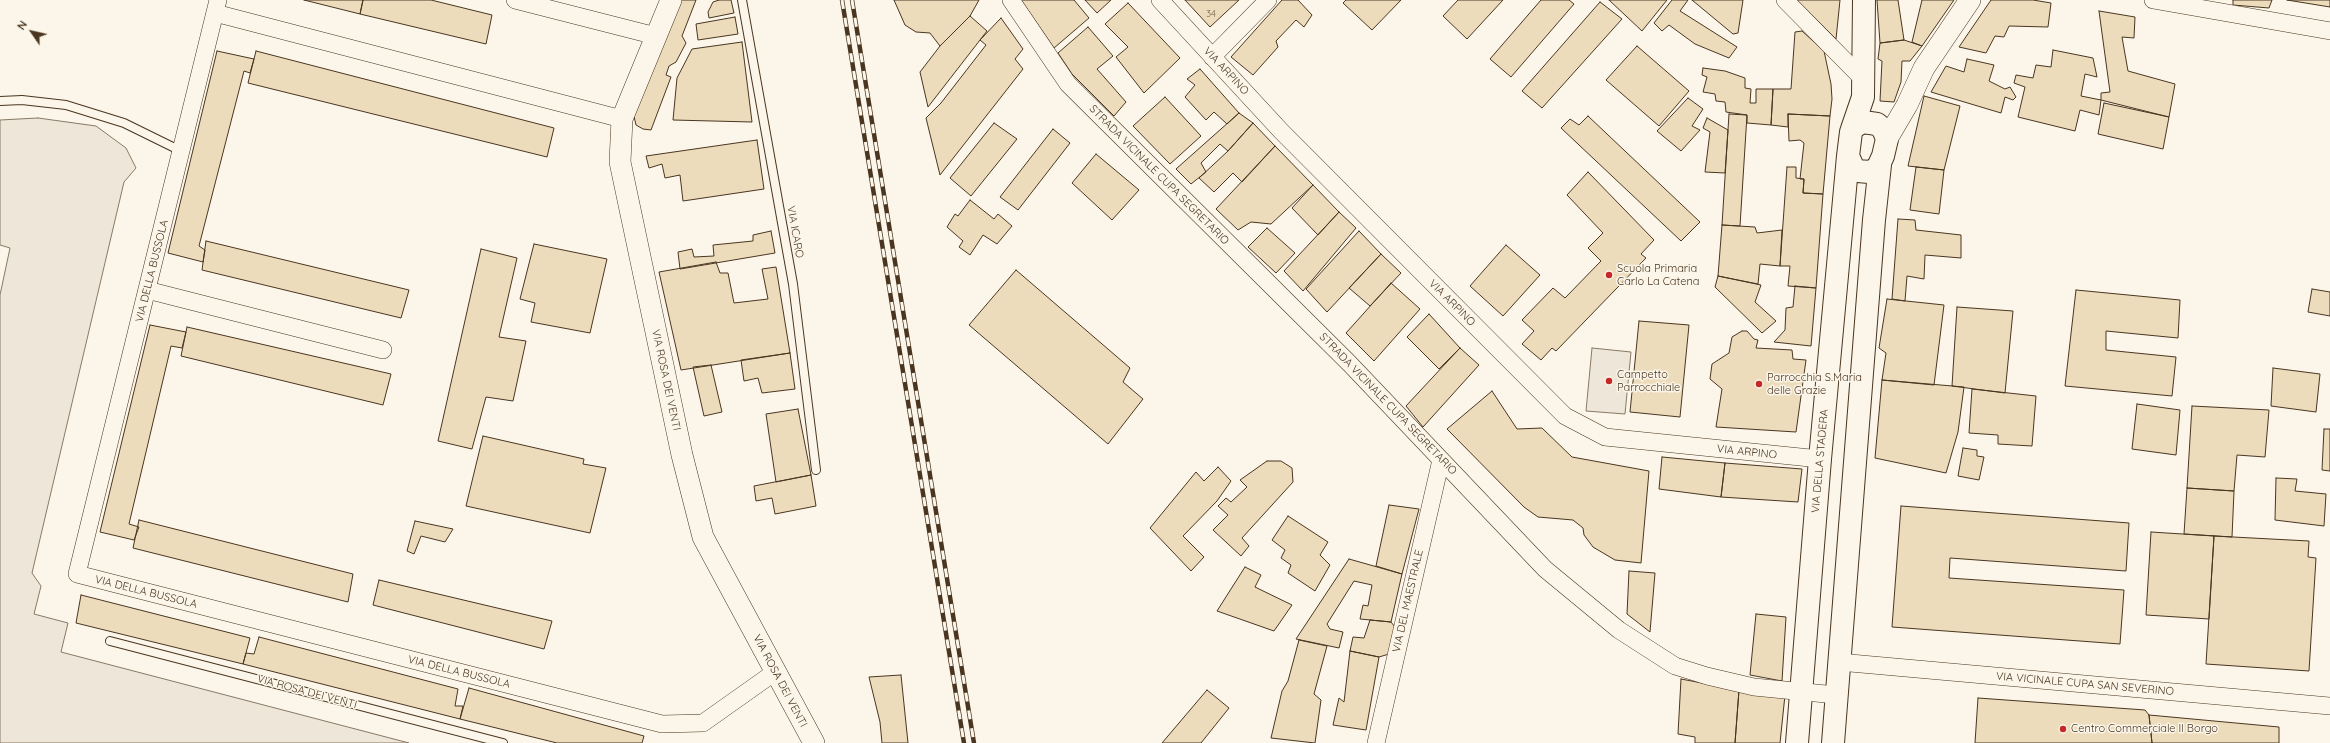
<!DOCTYPE html>
<html>
<head>
<meta charset="utf-8">
<style>
  body { margin:0 }
  #map { position:relative; width:2330px; height:743px; overflow:hidden; background:#fbf6e9; font-family:Quicksand,sans-serif }
  canvas { display:block }
  .north { position:absolute; left:12px; top:12px; width:40px; height:40px; -webkit-text-stroke:3px #fbf6e9; paint-order:stroke; rotate:304deg; font-size:11px; font-weight:700; line-height:16px; text-align:center; color:#4a3520 }
  .north::after { content:''; display:block; margin:auto; width:14px; height:18px; background:#4a3520; clip-path:polygon(50% 0,100% 100%,50% 72%,0 100%) }
</style>
</head>
<body>
<div id="map">
<canvas width="2330" height="743"></canvas>
<div class="north">N</div>
</div>
<script>
const ctx = document.querySelector('canvas').getContext('2d');
ctx.lineJoin = 'round';
function fillPath(path, color) {
  ctx.fillStyle = color;
  ctx.fill(path, 'evenodd');
}
function toPath(rows) {
  const path = new Path2D();
  for (const r of rows) {
    path.moveTo(r[0], r[1]);
    for (let i = 2; i < r.length; i += 2) path.lineTo(r[i], r[i + 1]);
  }
  return path;
}
function stroke(path, color, width, dash) {
  ctx.strokeStyle = color;
  ctx.lineWidth = width;
  ctx.lineCap = dash ? 'butt' : 'round';
  ctx.setLineDash(dash || []);
  ctx.stroke(path);
}
function write(font, color, halo, rows, align = 'center') {
  ctx.font = font + ' Quicksand,sans-serif';
  ctx.lineWidth = 3;
  ctx.setLineDash([]);
  ctx.textBaseline = 'middle';
  ctx.strokeStyle = halo;
  ctx.fillStyle = color;
  for (const [text, x, y, turn = 0] of rows) {
    ctx.save();
    ctx.translate(x, y);
    ctx.rotate((+turn || 0) * Math.PI / 180);
    ctx.textAlign = isNaN(turn) ? turn : align;
    if (halo) ctx.strokeText(text, 0, 0);
    ctx.fillText(text, 0, 0);
    ctx.restore();
  }
}
const green = toPath([
  [38,118,96,126,126,148,136,168,124,182,32,573,41,586,34,614,68,623,61,652,409,743,0,743,0,295,10,248,0,245,0,120,38,118],
  [1592,348,1631,352,1625,414,1586,411,1592,348]
]);
fillPath(green, '#ede6d9');
stroke(green, '#887966', 1);
const building = toPath([
  [304,0,363,0,360,14,304,0],
  [363,0,431,0,492,15,486,44,360,14,363,0],
  [677,0,696,0,682,36,686,43,676,62,669,66,666,75,671,77,651,130,643,129,636,125,633,112,677,0],
  [719,0,731,0,734,13,709,18,708,12,713,2,719,0],
  [894,0,979,0,970,16,940,46,930,33,916,32,905,25,894,0],
  [1021,0,1074,0,1089,18,1054,48,1021,0],
  [1085,0,1111,0,1097,13,1085,0],
  [1185,0,1239,0,1210,27,1185,0],
  [1282,0,1298,0,1312,15,1304,27,1296,20,1276,41,1278,47,1253,75,1231,57,1282,0],
  [1346,0,1401,0,1372,30,1343,3,1346,0],
  [1458,0,1503,0,1467,39,1443,16,1458,0],
  [1541,0,1569,0,1574,4,1511,77,1490,59,1541,0],
  [1609,0,1667,0,1642,31,1609,0],
  [1672,0,1688,0,1680,11,1737,47,1729,58,1695,44,1669,25,1662,31,1654,23,1672,0],
  [1692,0,1743,0,1738,33,1733,34,1692,0],
  [1797,0,1840,0,1836,39,1797,0],
  [1877,0,1898,0,1904,40,1880,43,1877,0],
  [1922,0,1954,0,1922,46,1912,42,1922,0],
  [1991,0,2033,0,2051,3,2048,27,2009,26,2004,37,1995,36,1986,53,1959,47,1991,0],
  [2233,0,2272,0,2269,8,2233,5,2233,0],
  [2287,0,2330,0,2330,7,2287,0],
  [1600,2,1622,19,1542,108,1522,91,1600,2],
  [1128,3,1180,58,1144,93,1116,57,1128,47,1105,24,1128,3],
  [2099,11,2135,17,2134,38,2122,37,2128,71,2175,84,2169,117,2101,100,2101,93,2110,92,2099,11],
  [970,16,987,31,928,107,920,72,940,46,970,16],
  [735,17,738,34,698,40,696,24,735,17],
  [1001,18,1023,49,1015,59,1023,69,940,175,926,118,941,103,986,45,980,40,1001,18],
  [1088,27,1113,56,1097,69,1126,102,1114,116,1072,74,1058,53,1088,27],
  [1802,31,1824,51,1831,84,1832,99,1830,116,1788,114,1788,127,1771,125,1773,89,1791,89,1795,32,1802,31],
  [1904,40,1922,46,1910,61,1902,61,1901,82,1894,102,1880,101,1882,61,1878,59,1880,43,1904,40],
  [742,42,752,122,673,120,677,78,692,49,742,42],
  [1637,46,1689,91,1659,126,1606,80,1637,46],
  [2053,50,2093,58,2097,77,2085,74,2081,96,2101,100,2099,115,2080,110,2075,131,2018,117,2025,87,2014,83,2016,75,2033,78,2036,65,2051,67,2053,50],
  [217,51,254,59,250,73,244,71,199,246,205,250,203,262,168,253,217,51],
  [256,51,554,128,547,157,248,83,256,51],
  [1967,59,1994,65,1989,81,2005,89,2010,87,2016,97,2013,100,2005,97,2001,113,1931,92,1946,66,1964,72,1967,59],
  [1703,68,1725,71,1745,78,1745,88,1751,89,1750,103,1756,103,1756,89,1773,89,1771,125,1747,123,1747,115,1726,112,1725,102,1716,101,1715,94,1703,92,1707,77,1702,75,1703,68],
  [1200,69,1239,113,1227,124,1214,112,1206,120,1185,97,1195,85,1187,79,1200,69],
  [1924,96,1960,106,1944,170,1908,166,1924,96],
  [1165,97,1201,136,1170,164,1133,126,1165,97],
  [1688,98,1703,109,1692,126,1700,130,1681,151,1657,131,1688,98],
  [2104,103,2169,117,2163,149,2098,134,2104,103],
  [1239,113,1253,123,1228,151,1220,144,1201,163,1206,172,1191,184,1176,169,1239,113],
  [1729,114,1747,115,1740,226,1722,225,1729,114],
  [1788,114,1830,116,1823,194,1803,193,1804,179,1800,179,1804,143,1800,140,1789,141,1788,114],
  [1588,116,1700,222,1681,241,1561,128,1570,119,1579,125,1588,116],
  [1707,118,1728,130,1725,173,1705,172,1710,132,1703,128,1707,118],
  [994,123,1017,139,971,196,950,178,994,123],
  [1253,123,1275,146,1242,182,1233,173,1214,192,1199,178,1228,151,1253,123],
  [1053,129,1070,143,1018,210,1000,197,1053,129],
  [757,140,764,189,683,201,680,175,665,178,662,164,649,168,646,156,757,140],
  [1275,146,1313,185,1271,224,1251,222,1238,230,1216,209,1275,146],
  [1096,154,1139,190,1112,220,1072,183,1096,154],
  [1787,167,1796,167,1796,178,1804,179,1803,193,1823,194,1816,288,1788,286,1790,266,1780,266,1787,167],
  [1916,167,1944,170,1939,214,1910,210,1916,167],
  [1588,172,1654,240,1641,254,1646,258,1556,351,1552,348,1541,360,1522,344,1534,331,1522,320,1553,288,1565,298,1601,261,1588,248,1603,233,1567,195,1588,172],
  [1313,185,1339,212,1318,235,1292,208,1313,185],
  [970,200,994,219,998,214,1012,226,997,244,983,235,970,255,959,247,963,241,947,227,955,214,958,216,970,200],
  [1339,212,1356,228,1303,291,1284,271,1339,212],
  [1898,219,1915,220,1916,230,1961,235,1961,258,1925,255,1924,279,1907,276,1905,301,1892,299,1898,219],
  [1722,225,1755,227,1757,233,1782,230,1780,266,1760,264,1758,284,1718,276,1722,225],
  [1267,228,1295,253,1276,273,1248,247,1267,228],
  [771,231,775,253,680,269,678,252,692,249,694,257,714,256,713,245,753,241,753,235,771,231],
  [1359,231,1381,254,1327,312,1306,289,1359,231],
  [206,241,409,290,401,318,202,270,206,241],
  [534,244,607,259,590,333,531,322,535,303,520,299,534,244],
  [1506,245,1540,275,1503,316,1470,286,1506,245],
  [481,249,517,258,499,337,526,341,513,401,486,397,472,449,438,441,481,249],
  [1381,254,1401,273,1370,306,1349,288,1381,254],
  [716,262,720,273,728,273,734,303,768,299,762,269,776,267,790,353,681,370,659,272,716,262],
  [1016,270,1130,368,1123,382,1143,399,1108,444,969,325,1016,270],
  [1718,276,1761,285,1755,302,1776,321,1762,333,1715,287,1718,276],
  [1391,283,1420,309,1374,361,1346,333,1391,283],
  [1795,286,1816,288,1811,346,1774,342,1785,330,1786,308,1793,307,1795,286],
  [2312,289,2330,292,2330,316,2308,312,2312,289],
  [2076,290,2180,300,2178,338,2106,331,2106,350,2176,357,2172,396,2065,386,2076,290],
  [1887,299,1944,305,1934,385,1882,380,1886,353,1879,348,1887,299],
  [1957,307,2013,311,2005,393,1952,386,1957,307],
  [1429,314,1460,348,1439,369,1407,337,1429,314],
  [1639,321,1689,325,1680,417,1630,412,1639,321],
  [150,325,186,332,182,348,171,346,129,524,139,527,134,540,100,532,150,325],
  [187,327,391,374,383,405,181,356,187,327],
  [1742,331,1747,331,1754,339,1758,340,1756,348,1792,350,1793,359,1806,360,1796,432,1716,427,1722,389,1710,379,1712,364,1729,353,1732,337,1742,331],
  [1460,348,1479,365,1423,427,1406,406,1460,348],
  [790,353,795,389,762,393,758,378,744,381,741,360,790,353],
  [711,365,722,412,704,416,693,367,711,365],
  [2273,368,2320,374,2316,412,2271,406,2273,368],
  [1882,380,1964,387,1958,432,1946,473,1875,458,1882,380],
  [1972,389,2036,396,2032,446,1998,444,1998,435,1969,433,1972,389],
  [1492,391,1517,429,1542,428,1572,457,1649,471,1641,563,1615,560,1593,547,1584,535,1583,528,1573,520,1538,517,1524,507,1447,429,1492,391],
  [2137,404,2180,410,2176,455,2132,449,2137,404],
  [2192,406,2269,410,2265,457,2237,455,2234,491,2187,488,2192,406],
  [798,409,811,475,776,482,766,414,798,409],
  [2324,429,2330,429,2330,471,2322,470,2324,429],
  [483,436,584,459,583,464,606,468,590,533,466,506,483,436],
  [1963,448,1977,450,1977,456,1984,457,1979,480,1958,476,1963,448],
  [1662,457,1725,463,1721,497,1659,489,1662,457],
  [1267,461,1281,461,1292,468,1293,482,1242,538,1249,546,1241,556,1213,530,1228,515,1218,506,1226,498,1231,502,1247,487,1240,480,1267,461],
  [1725,463,1802,469,1798,502,1721,497,1725,463],
  [1218,467,1231,481,1217,501,1183,536,1204,557,1191,571,1150,528,1196,472,1204,481,1218,467],
  [811,475,816,506,775,514,772,498,756,501,754,486,811,475],
  [2276,478,2297,479,2295,491,2326,494,2324,526,2275,520,2276,478],
  [2187,488,2234,491,2232,537,2184,534,2187,488],
  [1389,505,1419,509,1402,574,1376,566,1389,505],
  [1901,506,2129,523,2126,571,1950,558,1949,578,2124,590,2120,644,1892,627,1901,506],
  [1288,516,1328,542,1320,555,1330,565,1315,591,1288,573,1291,565,1281,558,1285,550,1272,540,1288,516],
  [139,520,353,574,348,602,133,548,139,520],
  [415,521,453,529,445,542,421,536,414,554,407,551,415,521],
  [2151,532,2214,536,2209,619,2146,615,2151,532],
  [2214,536,2309,541,2308,557,2316,558,2309,671,2206,664,2214,536],
  [1349,559,1402,574,1391,622,1360,619,1363,605,1368,606,1372,585,1354,581,1327,624,1330,629,1343,632,1339,648,1296,639,1349,559],
  [1245,567,1261,575,1255,587,1292,605,1274,631,1217,611,1245,567],
  [1629,571,1655,573,1650,632,1627,614,1629,571],
  [379,580,552,621,544,649,373,605,379,580],
  [81,595,250,638,243,664,76,623,81,595],
  [1756,614,1786,617,1782,681,1750,675,1756,614],
  [1370,620,1391,622,1395,627,1389,654,1379,657,1350,651,1353,637,1364,638,1370,620],
  [259,637,458,689,455,706,463,706,460,719,243,664,246,653,254,654,259,637],
  [1299,640,1327,646,1314,694,1321,700,1315,743,1271,738,1282,691,1288,681,1299,640],
  [1350,651,1379,657,1366,730,1333,725,1339,698,1344,702,1350,651],
  [901,675,908,743,882,743,880,722,869,677,901,675],
  [1681,679,1739,690,1735,743,1695,743,1695,737,1678,734,1681,679],
  [469,688,644,736,642,743,557,743,460,719,469,688],
  [1207,690,1229,708,1201,743,1162,743,1207,690],
  [1739,690,1785,695,1780,743,1735,743,1739,690],
  [1978,698,2145,710,2149,715,2152,743,1975,743,1978,698],
  [2149,715,2279,727,2279,743,2152,743,2149,715]
]);
fillPath(building, '#ecdcbc');
stroke(building, '#4a3520', 1);
const service = toPath([
  [742,0,793,284,816,470],
  [0,101,22,100,66,105,124,123,181,151],
  [110,641,503,743]
]);
const minor = toPath([
  [218,0,77,574,662,724,703,723,775,672],
  [515,0,656,36],
  [1011,0,1068,84,1350,364,1545,569,1619,630,1675,666,1707,676,1754,687,1836,695],
  [1160,0,1281,131,1565,416,1605,437,1820,459],
  [1785,0,1862,78],
  [2153,0,2330,31],
  [215,13,622,119],
  [1212,57,1268,0],
  [147,290,383,350],
  [1839,662,2330,706],
  [1376,743,1441,460]
]);
const tertiary = toPath([
  [671,0,622,119,620,162,682,455,703,537,814,743],
  [1887,139,1907,105,1924,68,1970,0]
]);
const primary = toPath([
  [1852,129,1863,97,1864,0],
  [1797,743,1820,459,1844,200,1848,156,1851,132,1854,127,1863,122,1877,124,1883,129,1887,139,1883,156,1877,169,1869,172,1858,171,1853,167,1848,156],
  [1833,743,1874,220,1880,165]
]);
stroke(service, '#4a3520', 10);
stroke(minor, '#4a3520', 18);
stroke(tertiary, '#4a3520', 22);
stroke(primary, '#4a3520', 24);
stroke(service, '#fbf6e9', 8);
stroke(minor, '#fbf6e9', 17);
stroke(tertiary, '#fbf6e9', 21);
stroke(primary, '#fbf6e9', 22);
const rail = toPath([
  [842,0,964,743],
  [852,0,974,743]
]);
stroke(rail, '#4a3520', 4.5);
stroke(rail, '#fbf6e9', 3, [9]);
for (const [x, y, r, color] of [
  [1609,275,4,"#c62828"],
  [1609,381,4,"#c62828"],
  [1759,384,4,"#c62828"],
  [2063,729,4,"#c62828"]
]) {
  const dot = new Path2D();
  dot.arc(x, y, r, 0, 2 * Math.PI);
  ctx.fillStyle = color;
  ctx.fill(dot);
  stroke(dot, '#fbf6e9', 1.5);
}
write('9px', '#725f47', null, [
  ["34",1211,14]
]);
write('11px', '#4a3520', '#fbf6e9', [
  ["VIA ARPINO",1226,71,47],
  ["STRADA VICINALE CUPA SEGRETARIO",1159,175,45],
  ["VIA ICARO",795,232,80],
  ["VIA DELLA BUSSOLA",152,271,-76],
  ["VIA ARPINO",1452,303,45],
  ["VIA ROSA DEI VENTI",666,380,78],
  ["STRADA VICINALE CUPA SEGRETARIO",1388,404,46],
  ["VIA ARPINO",1747,452,6],
  ["VIA DELLA STADERA",1820,461,-85],
  ["VIA DELLA BUSSOLA",146,592,14],
  ["VIA DEL MAESTRALE",1408,601,-77],
  ["VIA DELLA BUSSOLA",459,672,14],
  ["VIA ROSA DEI VENTI",780,681,62],
  ["VIA VICINALE CUPA SAN SEVERINO",2085,684,5],
  ["VIA ROSA DEI VENTI",307,692,15]
]);
write('11px', '#4a3520', '#fbf6e9', [
  ["Scuola Primaria",1617,269],
  ["Carlo La Catena",1617,282],
  ["Campetto",1617,375],
  ["Parrocchiale",1617,388],
  ["Parrocchia S.Maria",1767,378],
  ["delle Grazie",1767,391],
  ["Centro Commerciale Il Borgo",2071,729]
], 'left');
</script>
</body>
</html>
